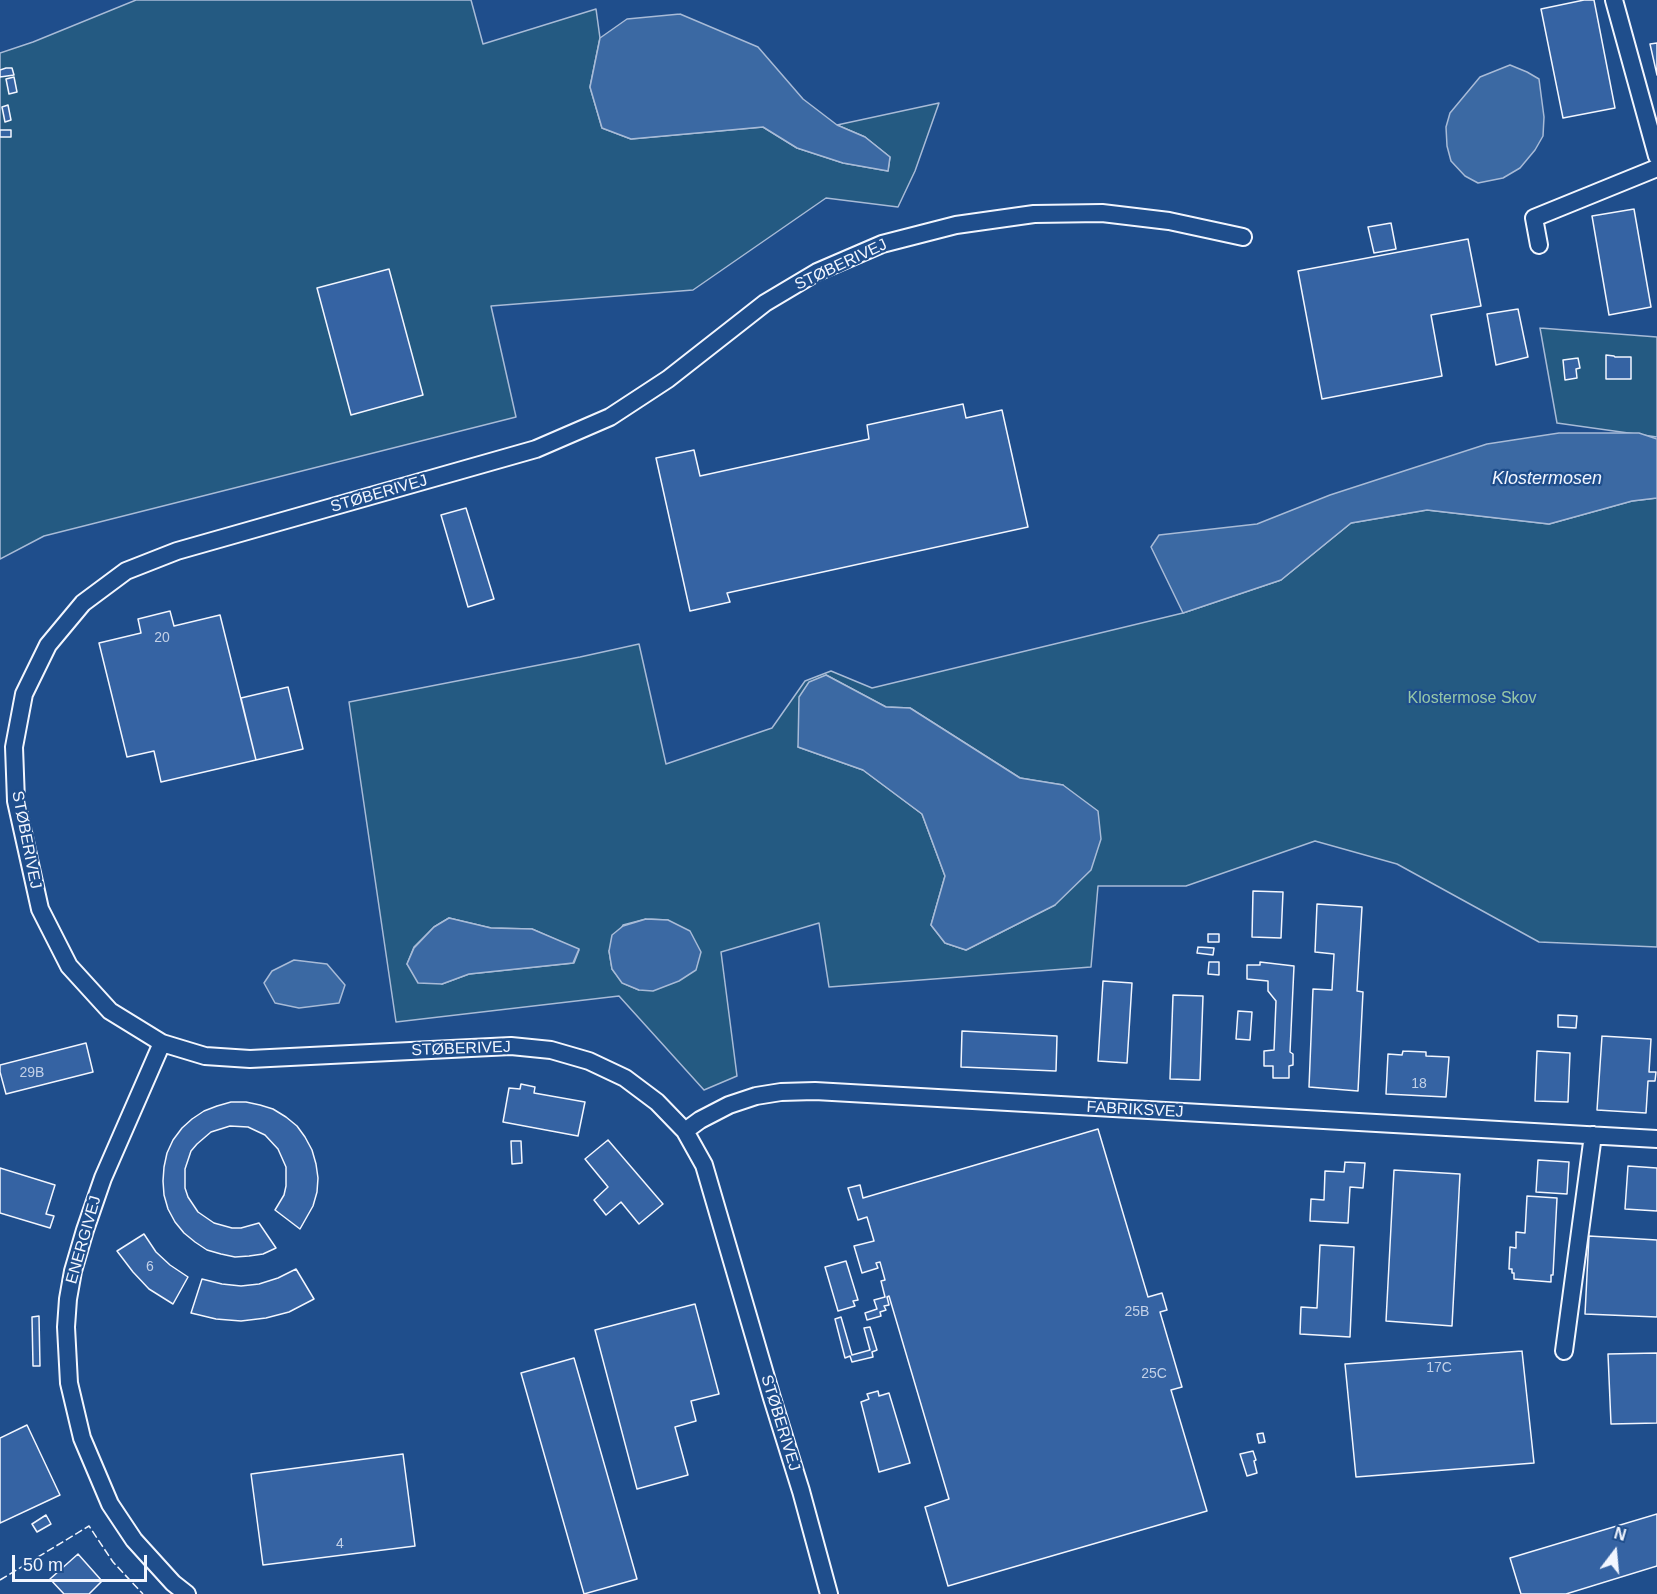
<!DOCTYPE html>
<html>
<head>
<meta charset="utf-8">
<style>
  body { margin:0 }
  #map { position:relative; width:1657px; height:1594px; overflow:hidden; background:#1f4e8c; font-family:Helvetica,sans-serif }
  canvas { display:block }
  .north { position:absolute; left:1585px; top:1522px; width:60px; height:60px; -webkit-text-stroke:4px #1f4e8c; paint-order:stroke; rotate:16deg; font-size:16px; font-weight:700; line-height:24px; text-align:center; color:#f2f6ff }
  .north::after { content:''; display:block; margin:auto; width:21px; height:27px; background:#f2f6ff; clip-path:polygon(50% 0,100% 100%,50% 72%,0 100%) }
  .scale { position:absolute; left:12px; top:1555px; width:135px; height:27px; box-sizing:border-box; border:3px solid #f2f6ff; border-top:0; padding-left:8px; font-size:18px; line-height:21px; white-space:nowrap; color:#f2f6ff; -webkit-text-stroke:4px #1f4e8c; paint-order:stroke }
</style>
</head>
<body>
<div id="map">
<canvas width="1657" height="1594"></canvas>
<div class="north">N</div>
<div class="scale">50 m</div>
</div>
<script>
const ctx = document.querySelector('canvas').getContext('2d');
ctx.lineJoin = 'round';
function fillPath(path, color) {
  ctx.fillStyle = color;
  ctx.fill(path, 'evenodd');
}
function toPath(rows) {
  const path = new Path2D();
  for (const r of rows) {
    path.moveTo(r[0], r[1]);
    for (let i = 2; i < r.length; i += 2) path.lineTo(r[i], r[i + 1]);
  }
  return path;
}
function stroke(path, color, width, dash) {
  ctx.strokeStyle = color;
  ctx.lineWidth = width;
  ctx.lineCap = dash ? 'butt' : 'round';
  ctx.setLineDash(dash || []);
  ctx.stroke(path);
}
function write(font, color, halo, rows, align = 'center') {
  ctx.font = font + ' Helvetica,sans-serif';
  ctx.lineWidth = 4.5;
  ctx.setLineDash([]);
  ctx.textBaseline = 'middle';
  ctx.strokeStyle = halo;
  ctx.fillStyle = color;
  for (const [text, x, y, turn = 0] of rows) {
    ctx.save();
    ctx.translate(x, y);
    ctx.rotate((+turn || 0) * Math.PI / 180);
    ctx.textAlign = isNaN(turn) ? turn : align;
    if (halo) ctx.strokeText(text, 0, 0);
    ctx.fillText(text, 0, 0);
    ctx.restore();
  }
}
const green = toPath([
  [136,0,471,0,483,44,596,9,600,38,590,87,602,128,631,139,763,127,797,148,843,163,888,171,890,157,865,137,837,125,939,103,915,171,898,207,826,198,693,290,491,306,516,417,44,536,0,559,0,53,33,42,136,0],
  [1540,328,1657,337,1657,437,1557,423,1540,328],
  [1657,498,1657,947,1539,942,1397,864,1315,841,1186,886,1098,886,1091,967,829,987,819,923,721,952,737,1076,704,1090,619,996,396,1022,349,702,580,657,639,644,666,764,772,728,805,681,831,671,872,688,1183,613,1281,580,1351,523,1427,510,1549,524,1632,501,1657,498],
  [826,675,886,707,910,708,1020,778,1063,785,1055,905,966,950,945,943,931,925,945,876,922,814,863,770,798,747,826,675],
  [449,918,491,928,532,929,579,950,574,963,469,974,442,984,407,964,414,947,434,927,449,918],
  [646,919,668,920,639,990,623,983,612,969,609,951,623,925,646,919]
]);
fillPath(green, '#245a82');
stroke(green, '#a8bbd7', 1.5);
const water = toPath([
  [680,14,758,47,803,99,837,125,865,137,890,157,888,171,843,163,797,148,763,127,631,139,602,128,590,87,600,38,627,19,680,14],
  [1510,65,1527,72,1539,79,1544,117,1543,136,1535,150,1520,168,1503,178,1478,183,1465,176,1451,161,1447,146,1446,127,1450,113,1480,77,1510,65],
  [1559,433,1639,433,1657,439,1657,498,1632,501,1549,524,1427,510,1351,523,1281,580,1183,613,1151,547,1159,535,1257,524,1330,495,1487,444,1559,433],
  [826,675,886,707,910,708,1020,778,1063,785,1098,811,1101,839,1091,870,1055,905,966,950,945,943,931,925,945,876,922,814,863,770,798,747,799,697,809,682,826,675],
  [449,918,491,928,532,929,579,949,573,963,469,974,442,984,418,983,407,964,414,948,434,927,449,918],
  [646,919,668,920,690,931,701,952,696,970,679,981,653,991,639,990,622,983,612,969,609,951,612,935,623,926,646,919],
  [294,960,327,964,345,985,339,1003,299,1008,275,1003,264,983,272,971,294,960]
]);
fillPath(water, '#3b69a3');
stroke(water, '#a8bbd7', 1.5);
const building = toPath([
  [1584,0,1594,0,1615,108,1563,118,1541,9,1584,0],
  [1657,43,1657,75,1650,44,1657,43],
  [6,68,12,68,14,75,0,77,0,70,6,68],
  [14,77,17,92,9,94,6,79,14,77],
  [8,105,11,120,5,122,2,107,8,105],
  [0,130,11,130,11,137,0,137,0,130],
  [1634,209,1651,307,1609,315,1592,216,1634,209],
  [1391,223,1396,249,1374,253,1368,227,1391,223],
  [1468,239,1481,306,1431,315,1442,376,1322,399,1298,271,1468,239],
  [389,269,423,395,351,415,317,288,389,269],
  [1518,309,1528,357,1496,365,1487,314,1518,309],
  [1606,355,1614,356,1615,357,1631,357,1631,379,1606,379,1606,355],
  [1578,358,1580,368,1576,369,1577,378,1565,380,1563,360,1578,358],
  [963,404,966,418,1002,410,1028,527,727,593,730,602,690,611,656,458,694,450,700,476,869,439,867,425,963,404],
  [466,508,494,599,468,607,441,515,466,508],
  [170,611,174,626,220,615,256,760,161,782,154,751,127,757,99,643,141,633,138,619,170,611],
  [288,687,303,749,256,760,241,698,288,687],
  [1253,891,1283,892,1281,938,1252,937,1253,891],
  [1317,904,1362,907,1357,991,1363,992,1358,1091,1309,1087,1313,989,1332,990,1334,954,1315,952,1317,904],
  [1208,934,1219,934,1219,942,1208,942,1208,934],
  [1198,947,1214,948,1213,955,1197,953,1198,947],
  [1209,962,1219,962,1219,975,1208,974,1209,962],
  [1260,962,1294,966,1290,1052,1293,1054,1293,1065,1289,1066,1289,1078,1273,1078,1273,1066,1264,1066,1264,1051,1274,1050,1276,1001,1268,991,1268,981,1247,979,1247,965,1260,965,1260,962],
  [1103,981,1132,983,1127,1063,1098,1061,1103,981],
  [1173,995,1203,996,1200,1080,1170,1079,1173,995],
  [1238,1011,1252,1012,1250,1040,1236,1039,1238,1011],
  [1558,1015,1577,1016,1576,1028,1558,1027,1558,1015],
  [962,1031,1057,1036,1056,1071,961,1067,962,1031],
  [1602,1036,1651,1039,1649,1072,1656,1072,1655,1081,1648,1081,1646,1113,1597,1110,1602,1036],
  [86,1043,93,1072,6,1094,0,1072,0,1065,86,1043],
  [1403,1051,1426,1052,1426,1056,1449,1057,1446,1097,1386,1094,1388,1054,1402,1055,1403,1051],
  [1537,1051,1570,1053,1568,1102,1535,1101,1537,1051],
  [521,1084,535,1087,534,1093,585,1102,578,1136,503,1122,509,1088,520,1089,521,1084],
  [231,1102,246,1102,260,1105,273,1109,286,1117,297,1126,305,1137,312,1150,316,1164,318,1178,317,1192,313,1206,300,1229,275,1210,284,1195,286,1186,286,1167,278,1149,265,1135,248,1127,230,1126,211,1132,197,1144,191,1151,185,1169,185,1188,188,1197,198,1212,214,1223,232,1228,241,1228,259,1223,276,1248,263,1254,249,1256,235,1257,221,1254,207,1250,195,1242,184,1233,175,1222,168,1209,164,1195,163,1181,164,1167,167,1153,173,1140,182,1128,192,1119,204,1111,217,1106,231,1102],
  [1098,1129,1148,1297,1162,1293,1167,1310,1160,1312,1182,1387,1171,1390,1207,1511,948,1586,925,1507,949,1499,889,1296,887,1297,889,1305,884,1306,886,1310,880,1312,881,1316,867,1320,865,1313,877,1309,874,1300,885,1297,881,1281,885,1280,880,1262,876,1263,878,1268,862,1273,854,1246,874,1241,867,1217,858,1220,848,1188,860,1185,863,1198,1098,1129],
  [608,1140,663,1204,639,1224,621,1202,606,1215,594,1200,608,1187,585,1159,608,1140],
  [511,1141,521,1141,522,1163,512,1164,511,1141],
  [1538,1160,1569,1162,1567,1194,1536,1192,1538,1160],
  [1345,1162,1365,1163,1363,1188,1350,1187,1348,1223,1310,1221,1311,1199,1324,1200,1325,1171,1344,1172,1345,1162],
  [1628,1166,1657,1168,1657,1211,1625,1209,1628,1166],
  [0,1168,55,1185,46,1214,54,1216,50,1228,0,1213,0,1168],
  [1394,1170,1460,1174,1452,1326,1386,1321,1394,1170],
  [1527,1196,1557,1198,1553,1275,1551,1275,1551,1282,1514,1279,1514,1273,1512,1273,1512,1269,1509,1269,1510,1247,1516,1248,1516,1232,1525,1233,1527,1196],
  [144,1234,156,1252,170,1265,188,1277,173,1304,149,1289,133,1272,117,1251,144,1234],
  [1589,1236,1657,1240,1657,1317,1585,1314,1589,1236],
  [1320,1245,1354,1247,1350,1337,1300,1334,1301,1307,1317,1308,1320,1245],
  [846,1261,858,1300,853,1301,855,1306,838,1311,825,1267,846,1261],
  [296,1269,314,1299,289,1312,266,1318,241,1321,216,1319,191,1313,202,1279,222,1284,241,1286,259,1284,278,1278,296,1269],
  [695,1304,719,1394,691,1401,696,1421,675,1427,688,1475,637,1489,595,1330,695,1304],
  [39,1316,40,1366,33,1366,32,1317,39,1316],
  [841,1317,852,1355,870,1350,864,1328,870,1327,877,1350,872,1352,873,1357,852,1362,850,1356,845,1358,835,1319,841,1317],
  [1522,1351,1534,1463,1356,1477,1345,1364,1522,1351],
  [1657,1353,1657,1423,1611,1424,1608,1354,1657,1353],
  [574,1358,637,1579,584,1594,521,1373,574,1358],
  [878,1391,879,1396,889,1393,910,1463,879,1472,861,1402,869,1399,867,1394,878,1391],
  [27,1425,60,1495,0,1523,0,1438,27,1425],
  [1263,1433,1265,1442,1259,1443,1257,1434,1263,1433],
  [1253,1451,1256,1460,1254,1461,1257,1473,1247,1476,1240,1454,1253,1451],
  [403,1454,415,1546,263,1565,251,1474,403,1454],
  [1657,1514,1657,1566,1566,1594,1521,1594,1510,1558,1657,1514],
  [46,1515,51,1524,37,1532,32,1524,46,1515],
  [78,1554,102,1581,89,1594,64,1594,50,1579,78,1554]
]);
fillPath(building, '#3563a3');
stroke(building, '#f2f6ff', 1.5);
const street = toPath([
  [1614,0,1657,156],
  [1539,245,1534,218,1657,168],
  [162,1043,103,1178,85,1230,73,1271,68,1299,66,1327,69,1383,82,1438,110,1504,134,1540,173,1583,187,1594],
  [685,1131,700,1120,729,1105,756,1096,781,1092,815,1091,1657,1139],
  [1564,1351,1593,1135],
  [829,1594,801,1491,772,1398,704,1165,685,1131,657,1102,625,1078,589,1061,551,1050,511,1046,250,1059,205,1056,162,1043,110,1011,69,966,40,909,16,801,14,747,24,694,48,645,83,603,126,571,177,551,536,449,610,417,668,379,765,303,817,272,882,244,956,225,1034,214,1102,213,1169,221,1243,237]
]);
stroke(street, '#f2f6ff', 20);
stroke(street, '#1f4e8c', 16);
stroke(toPath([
  [0,1580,89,1526,113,1562,143,1594]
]), '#f2f6ff', 1.5, [8, 3]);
write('14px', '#c3d1e8', null, [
  ["20",162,638],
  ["29B",32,1073],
  ["18",1419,1084],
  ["6",150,1267],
  ["25B",1137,1312],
  ["17C",1439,1368],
  ["25C",1154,1374],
  ["4",340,1544]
]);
write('16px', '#f2f6ff', '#1f4e8c', [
  ["STØBERIVEJ",841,265,-25],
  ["STØBERIVEJ",379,494,-16],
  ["STØBERIVEJ",26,840,79],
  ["STØBERIVEJ",461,1049,-2],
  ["FABRIKSVEJ",1135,1110,3],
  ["ENERGIVEJ",84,1240,-74],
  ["STØBERIVEJ",780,1423,73]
]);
write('16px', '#97c8a6', '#1f4e8c', [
  ["Klostermose Skov",1472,699]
]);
write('italic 18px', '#f2f6ff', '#1f4e8c', [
  ["Klostermosen",1547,479]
]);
</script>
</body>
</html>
